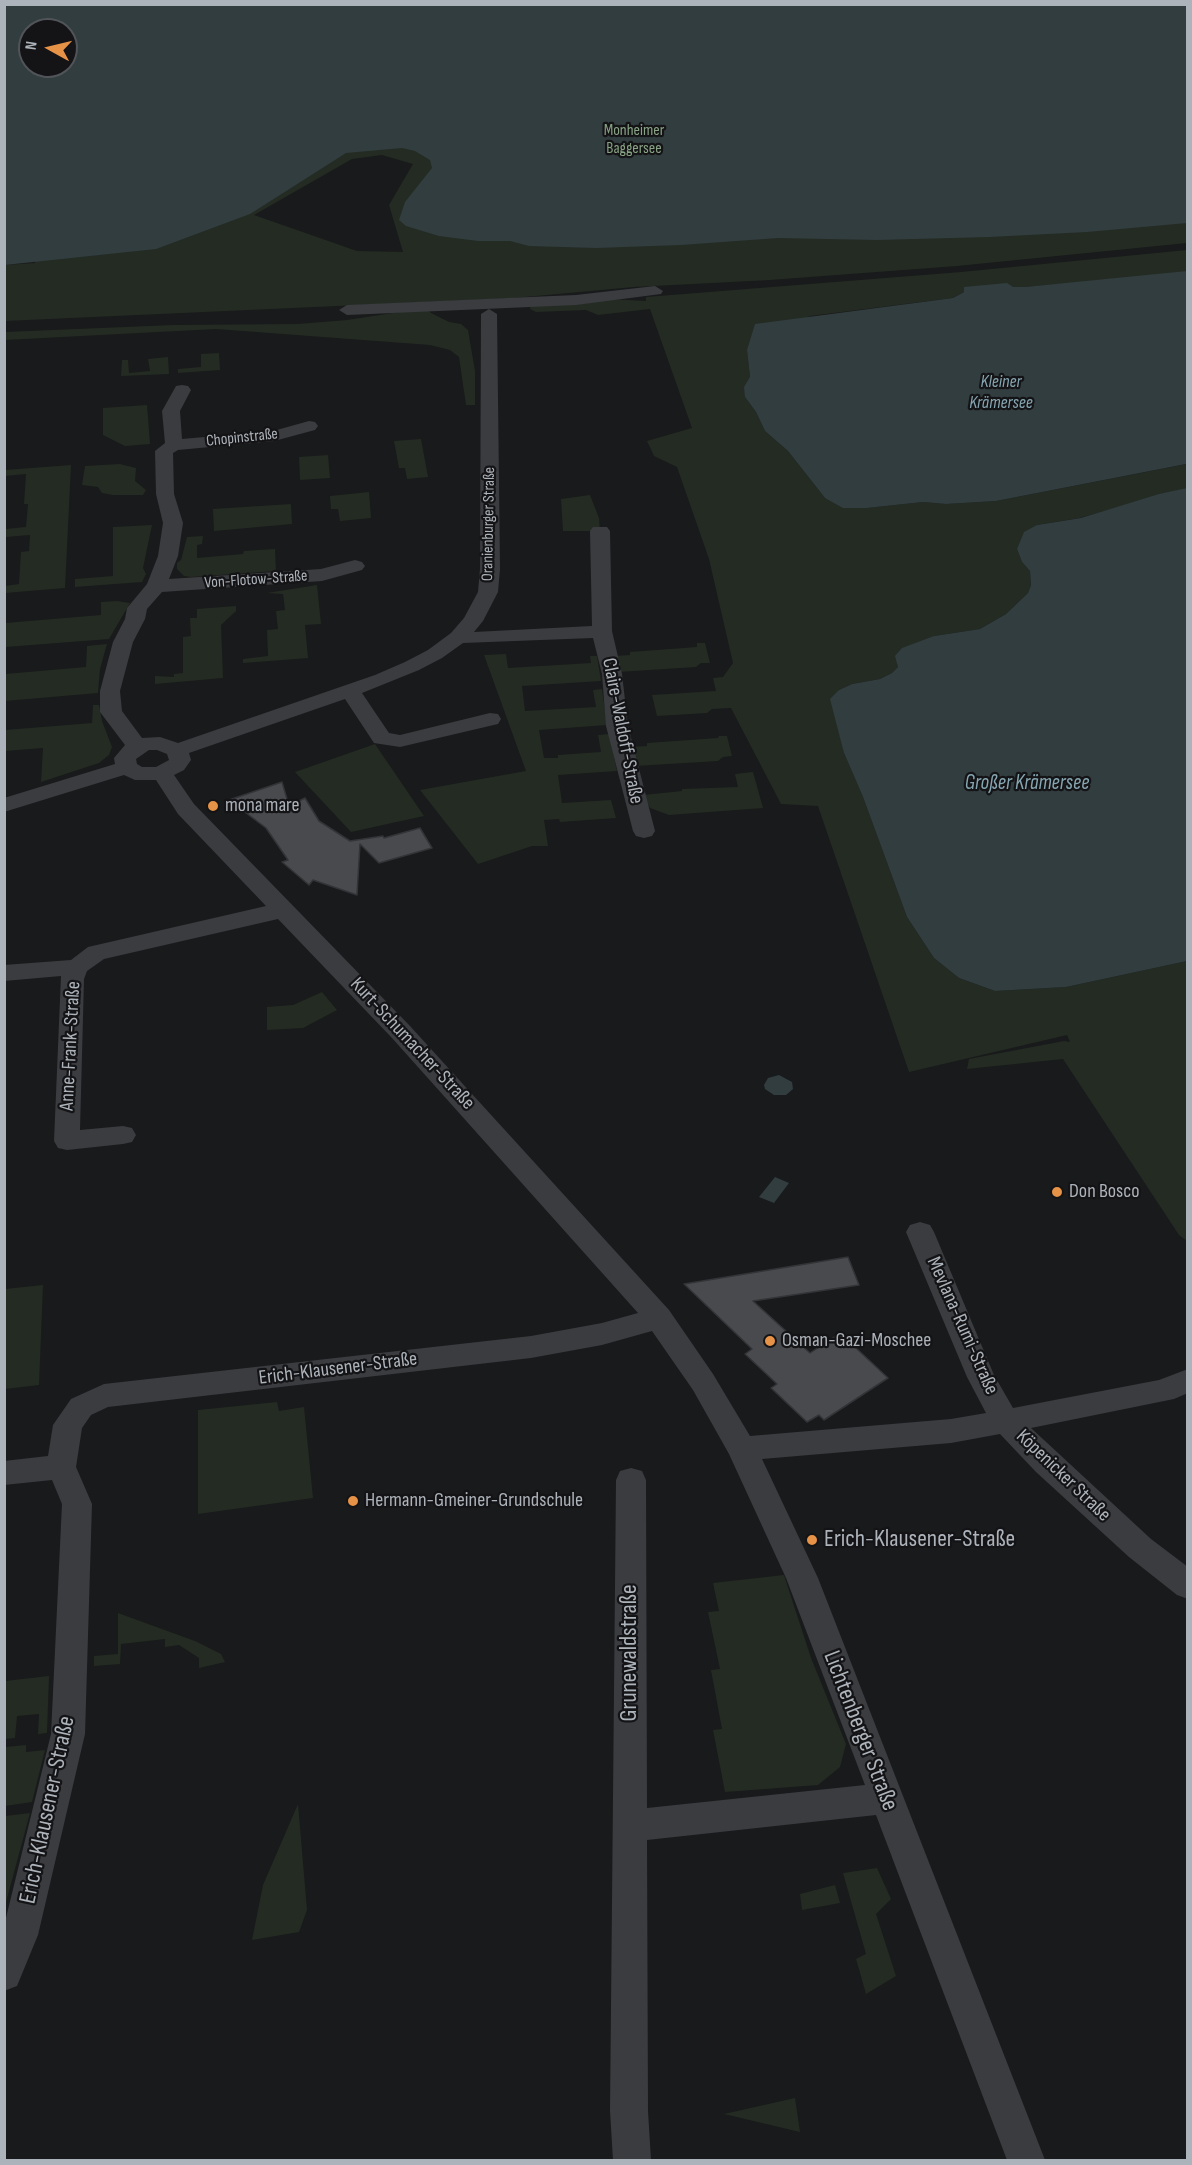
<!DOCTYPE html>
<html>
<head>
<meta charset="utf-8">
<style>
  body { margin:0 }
  #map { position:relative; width:1192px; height:2165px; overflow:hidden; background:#191a1b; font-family:"Sofia Sans Condensed",sans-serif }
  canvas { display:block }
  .frame { position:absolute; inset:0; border:6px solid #adb3ba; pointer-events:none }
  .north { position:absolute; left:18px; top:18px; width:60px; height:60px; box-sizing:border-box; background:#141416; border:2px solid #515458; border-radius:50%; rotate:278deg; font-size:16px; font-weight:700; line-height:24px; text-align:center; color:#adb3ba }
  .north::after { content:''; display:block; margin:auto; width:21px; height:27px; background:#e69247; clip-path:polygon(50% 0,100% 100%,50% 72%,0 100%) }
</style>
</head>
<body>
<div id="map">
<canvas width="1192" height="2165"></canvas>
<div class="frame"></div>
<div class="north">N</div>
</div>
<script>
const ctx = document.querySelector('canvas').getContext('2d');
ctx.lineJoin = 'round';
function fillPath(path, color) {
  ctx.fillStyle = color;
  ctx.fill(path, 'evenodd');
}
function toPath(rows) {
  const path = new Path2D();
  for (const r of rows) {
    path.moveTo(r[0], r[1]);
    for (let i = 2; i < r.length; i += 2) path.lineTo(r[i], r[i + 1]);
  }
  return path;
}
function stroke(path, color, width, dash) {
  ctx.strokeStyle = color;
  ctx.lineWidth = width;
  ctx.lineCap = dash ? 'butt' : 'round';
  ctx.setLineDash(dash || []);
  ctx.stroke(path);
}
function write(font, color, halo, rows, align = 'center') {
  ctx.font = font + ' "Sofia Sans Condensed",sans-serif';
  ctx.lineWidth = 4.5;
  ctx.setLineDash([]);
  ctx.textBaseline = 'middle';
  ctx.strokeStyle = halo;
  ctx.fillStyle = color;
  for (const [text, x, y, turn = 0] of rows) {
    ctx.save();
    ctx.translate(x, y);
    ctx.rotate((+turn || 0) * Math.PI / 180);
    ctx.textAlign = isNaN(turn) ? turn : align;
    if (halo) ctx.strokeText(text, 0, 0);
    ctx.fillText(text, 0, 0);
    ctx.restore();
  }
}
fillPath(toPath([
  [5,5,1187,5,1187,243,957,266,770,280,634,287,514,298,5,321,4,265,35,263],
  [30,30,66,30,66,66,30,66],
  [382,155,413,164,389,205,403,252,357,251,254,215,352,159],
  [1187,250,1187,271,1178,274,1025,287,964,288,964,292,953,298,810,316,747,350,750,377,745,397,756,412,765,431,788,451,825,498,867,508,923,502,946,504,996,501,1187,464,1187,488,1080,518,1037,525,1023,537,1017,549,1022,562,1030,571,1031,585,1028,593,1006,614,980,629,934,636,897,660,898,667,892,673,880,679,852,684,839,690,844,753,863,797,907,917,934,958,959,978,995,991,1066,987,1187,961,1187,1241,1179,1235,1063,1059,967,1069,969,1059,1064,1041,1070,1042,1067,1035,909,1072,818,806,781,804,731,708,712,709,707,713,657,716,652,695,716,691,713,678,723,677,733,663,709,559,677,467,654,456,647,441,692,428,650,309,598,315,586,310,536,312,530,309,531,304,610,299,646,301,646,297,961,272],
  [426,308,431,313,449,322,461,324,468,330,475,371,475,405,466,405,459,357,450,350,430,345,216,329,5,340,5,332,173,325,298,324,347,320],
  [219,353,220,370,178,373,178,369,201,367,201,354],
  [168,357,169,374,121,376,122,360,128,360,129,373,150,371,148,359],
  [147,405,150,444,125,446,103,435,103,408],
  [421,439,428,477,407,479,405,468,399,468,394,441],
  [328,455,330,478,300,480,299,457],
  [120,464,136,468,135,481,146,490,143,495,113,495,102,493,98,487,82,485,85,466],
  [71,465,65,588,5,593,5,586,19,584,21,552,29,551,30,535,5,537,5,529,26,527,28,504,24,504,26,474,5,476,5,470],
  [369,492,371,518,340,521,338,509,331,509,330,496],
  [590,495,599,518,600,531,563,531,561,499],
  [291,504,292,524,214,531,213,509],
  [152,525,143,568,146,574,142,582,75,587,75,579,113,576,113,527],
  [203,536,202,544,197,545,197,558,243,554,244,551,275,549,276,571,191,577,184,576,177,569,177,563,181,560,187,537],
  [317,585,321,624,305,625,308,658,243,663,243,659,268,656,267,630,278,629,276,611,285,610,283,594,267,593],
  [117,601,130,603,109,639,5,647,5,623,101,615,101,602],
  [236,606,236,611,221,625,223,678,155,684,155,676,174,677,174,674,183,673,183,637,191,636,190,618,197,618,197,609],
  [697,643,705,643,710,663,701,663,696,667,618,672,615,656,630,655,630,652,697,647],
  [107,644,100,669,98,693,5,701,5,674,86,667,87,646],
  [506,654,508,668,591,663,590,656,597,656,601,681,522,686,523,694,525,711,596,707,593,690,602,689,607,725,539,730,544,758,558,758,558,755,601,752,598,735,609,734,617,771,558,775,562,803,611,800,616,818,560,822,559,819,544,820,548,846,532,846,478,864,420,790,526,771,484,655],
  [93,705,99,705,102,721,112,747,109,755,99,763,41,782,43,748,5,751,5,730,92,723],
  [719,736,727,736,732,756,723,757,718,761,635,766,630,747,647,746,647,743,718,738],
  [375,744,424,816,351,832,295,772],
  [753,772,763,808,669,815,650,808,643,795,682,791,682,789,738,787,735,774],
  [322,992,337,1010,303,1028,267,1030,267,1007,293,1005],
  [43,1285,39,1385,5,1389,5,1289],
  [277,1402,279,1411,304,1407,313,1498,198,1514,198,1410],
  [784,1575,811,1658,846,1744,840,1767,818,1785,725,1792,713,1730,722,1729,711,1670,720,1669,708,1612,719,1611,713,1583],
  [118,1613,195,1641,221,1654,225,1662,199,1668,199,1658,179,1645,165,1647,165,1639,121,1644,120,1664,94,1666,94,1656,118,1654],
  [49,1676,47,1733,38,1734,39,1714,17,1716,15,1738,5,1739,5,1681],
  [26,1745,26,1752,45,1750,32,1802,5,1806,5,1747],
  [298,1804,307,1910,299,1932,252,1940,263,1885],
  [30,1813,5,1906,5,1907,5,1816],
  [877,1868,891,1899,876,1914,896,1976,866,1994,856,1959,866,1954,843,1873],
  [835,1885,840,1903,802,1910,800,1894],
  [795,2098,800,2132,724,2114]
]), '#242b23');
fillPath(toPath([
  [4,5,1187,5,1187,223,1087,232,989,237,877,240,778,238,681,245,596,248,529,246,510,241,478,241,439,236,406,226,399,220,405,202,432,168,430,160,415,151,402,148,346,153,250,214,156,249,5,265],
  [30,30,66,30,66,66,30,66],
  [1187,271,1186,464,996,501,946,504,923,502,867,508,843,508,825,498,788,451,765,431,756,412,745,397,744,387,750,377,747,350,755,324,953,298,964,292,964,287,1007,283,1013,287,1025,287],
  [1187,488,1187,961,1066,987,995,991,959,978,934,958,907,917,863,797,844,753,830,699,839,690,852,684,880,679,892,673,898,667,895,656,902,648,934,636,980,629,1006,614,1028,593,1031,585,1030,571,1022,562,1017,549,1024,532,1037,525,1081,518,1159,494],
  [779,1075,792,1082,793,1089,786,1095,774,1095,765,1089,764,1085,768,1078],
  [775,1177,789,1183,774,1203,759,1197]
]), '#323d40');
const building = toPath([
  [282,782,289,806,305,798,319,821,350,841,383,836,384,838,420,828,432,848,379,863,360,844,357,895,313,880,309,885,282,862,288,860,266,828,229,800,282,782],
  [848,1257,859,1285,753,1301,810,1353,840,1333,888,1378,824,1420,819,1415,807,1422,771,1388,777,1384,745,1354,752,1349,684,1284,848,1257]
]);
fillPath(building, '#484a4e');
stroke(building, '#333437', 1.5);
fillPath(toPath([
  [655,286,663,291,661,294,576,305,347,315,339,310,347,305,576,295,655,286],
  [489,309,497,314,500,569,498,592,483,621,474,632,592,626,590,531,593,527,607,527,610,531,612,631,622,674,628,726,655,831,652,836,644,838,636,836,633,831,606,726,602,674,593,638,463,643,442,658,419,670,362,693,389,733,400,735,490,713,498,714,501,719,498,724,400,747,374,743,345,699,189,753,191,760,184,770,174,775,194,804,410,1026,669,1310,713,1374,750,1436,951,1419,986,1413,967,1377,906,1232,910,1225,920,1222,930,1225,934,1232,994,1375,1013,1408,1159,1380,1188,1369,1188,1393,1174,1399,1031,1428,1151,1539,1188,1567,1188,1599,1177,1595,1129,1557,1036,1472,1000,1434,951,1443,762,1459,818,1578,1045,2160,1007,2160,876,1815,647,1840,648,2111,651,2160,613,2160,610,2111,616,1480,620,1471,631,1468,642,1471,646,1480,647,1808,865,1785,786,1578,729,1454,693,1390,652,1331,602,1345,531,1358,108,1407,91,1415,82,1428,76,1467,92,1504,85,1734,38,1935,17,1986,4,1991,4,1926,51,1734,62,1504,52,1480,4,1485,4,1461,48,1456,53,1425,71,1399,104,1384,531,1336,602,1323,638,1313,392,1038,278,919,104,959,87,971,84,979,80,1130,123,1126,132,1128,136,1135,132,1142,123,1144,67,1150,58,1148,54,1141,61,976,4,981,4,965,71,960,88,947,266,906,178,814,156,780,135,780,124,775,4,812,4,798,115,764,114,758,125,745,100,712,100,691,113,642,125,619,127,608,147,584,158,556,163,523,156,494,155,451,165,443,162,411,176,386,182,385,188,386,191,390,180,411,182,439,273,431,309,421,315,422,318,426,315,430,274,441,178,450,173,453,174,494,183,523,178,556,169,579,321,569,355,560,362,562,365,566,362,570,322,581,162,592,147,609,145,619,133,642,120,691,122,711,142,738,160,737,178,743,375,675,405,662,428,650,451,633,464,618,478,592,480,569,481,314,489,309],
  [149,750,157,750,167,754,169,760,156,767,142,767,137,764,136,759,149,750]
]), '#3a3c40');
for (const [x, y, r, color] of [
  [213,806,6,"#e69247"],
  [1057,1192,6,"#e69247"],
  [770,1341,6,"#e69247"],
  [353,1501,6,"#e69247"],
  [812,1540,6,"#e69247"]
]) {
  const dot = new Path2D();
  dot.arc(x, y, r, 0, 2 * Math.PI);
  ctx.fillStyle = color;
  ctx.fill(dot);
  stroke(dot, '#141416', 2);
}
write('16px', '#89a385', '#141416', [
  ["Monheimer",634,131],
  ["Baggersee",634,149]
]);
write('16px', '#adb3ba', '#141416', [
  ["Chopinstraße",242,438,-6],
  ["Oranienburger Straße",489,524,-89],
  ["Von-Flotow-Straße",256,580,-4]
]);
write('italic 18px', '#86a6b2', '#141416', [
  ["Kleiner",1001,382],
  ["Krämersee",1001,403]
]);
write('20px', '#adb3ba', '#141416', [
  ["Claire-Waldoff-Straße",622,731,79],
  ["Kurt-Schumacher-Straße",412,1044,47],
  ["Anne-Frank-Straße",71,1046,-87],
  ["Mevlana-Rumi-Straße",962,1326,66],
  ["Erich-Klausener-Straße",338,1369,-7],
  ["Köpenicker Straße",1063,1476,44]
]);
write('20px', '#adb3ba', '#141416', [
  ["mona mare",225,806],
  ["Don Bosco",1069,1192],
  ["Osman-Gazi-Moschee",782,1341],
  ["Hermann-Gmeiner-Grundschule",365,1501]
], 'left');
write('italic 21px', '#86a6b2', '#141416', [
  ["Großer Krämersee",1027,784]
]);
write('24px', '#adb3ba', '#141416', [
  ["Erich-Klausener-Straße",824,1540]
], 'left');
write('24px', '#adb3ba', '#141416', [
  ["Grunewaldstraße",630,1653,-90],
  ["Lichtenberger Straße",860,1731,69],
  ["Erich-Klausener-Straße",48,1810,-78]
]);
</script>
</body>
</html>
